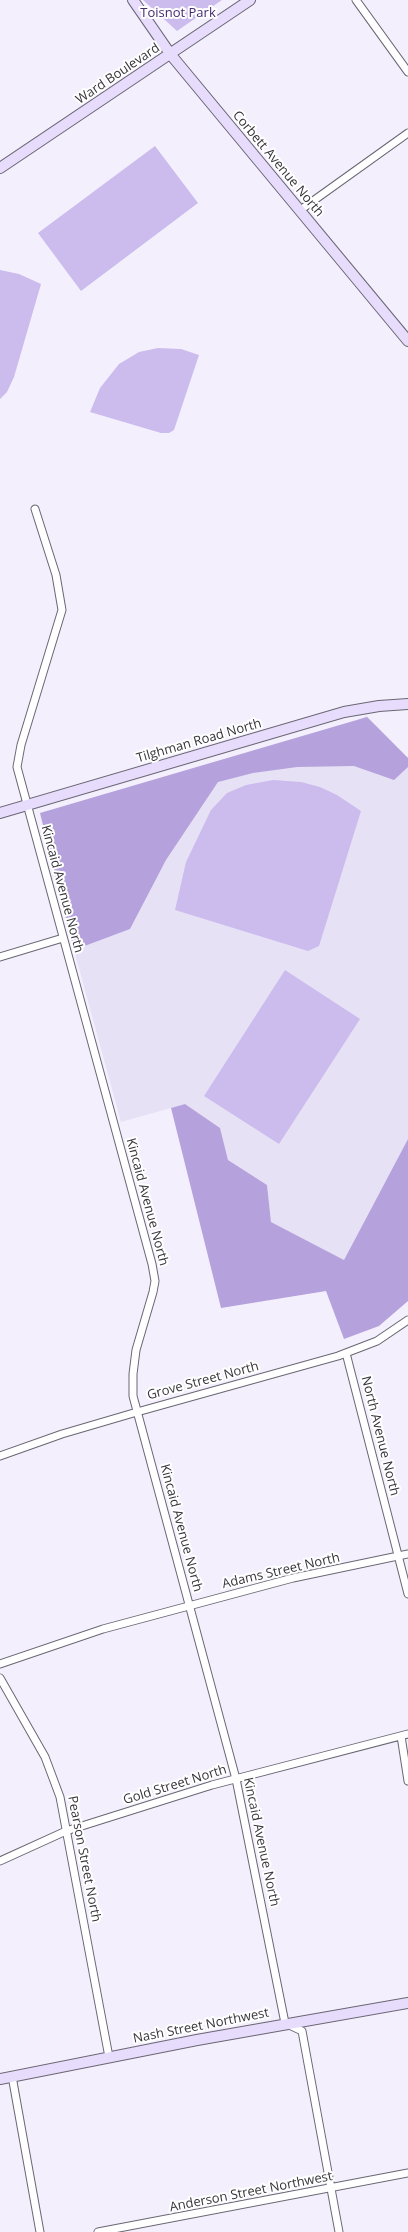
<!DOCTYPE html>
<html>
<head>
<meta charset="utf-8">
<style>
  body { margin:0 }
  canvas { display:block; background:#f3effd }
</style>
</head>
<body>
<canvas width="408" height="2232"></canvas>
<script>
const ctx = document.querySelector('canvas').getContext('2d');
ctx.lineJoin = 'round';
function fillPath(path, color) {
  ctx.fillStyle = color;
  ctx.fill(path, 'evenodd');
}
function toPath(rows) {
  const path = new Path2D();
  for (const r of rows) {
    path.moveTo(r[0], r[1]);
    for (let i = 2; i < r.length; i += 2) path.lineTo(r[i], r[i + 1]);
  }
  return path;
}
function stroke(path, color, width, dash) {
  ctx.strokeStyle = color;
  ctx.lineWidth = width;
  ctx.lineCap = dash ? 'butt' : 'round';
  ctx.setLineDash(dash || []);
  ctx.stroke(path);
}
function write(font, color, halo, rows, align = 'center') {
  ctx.font = font + ' "Open Sans",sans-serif';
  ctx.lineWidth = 4;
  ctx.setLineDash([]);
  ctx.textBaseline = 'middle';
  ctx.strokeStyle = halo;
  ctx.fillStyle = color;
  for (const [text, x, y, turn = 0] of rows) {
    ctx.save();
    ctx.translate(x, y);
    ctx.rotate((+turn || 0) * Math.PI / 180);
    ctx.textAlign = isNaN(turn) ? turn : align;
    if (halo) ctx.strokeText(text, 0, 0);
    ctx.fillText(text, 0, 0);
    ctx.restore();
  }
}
fillPath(toPath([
  [367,716,408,758,408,1139,344,1260,271,1222,267,1185,228,1160,220,1128,185,1104,121,1122,74,950,130,929,166,860,218,782]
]), '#e7e1f6');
fillPath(toPath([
  [143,0,222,0,177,31],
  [155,146,198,203,81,291,38,233],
  [0,270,19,274,41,284,14,377,7,392,0,399],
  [158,348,181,349,199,355,174,430,169,433,161,433,90,412,100,388,119,364,139,352],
  [273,780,301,782,320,787,337,795,361,811,319,946,308,951,175,910,186,862,211,810,227,793,246,785],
  [285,970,360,1019,279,1144,204,1096]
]), '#ccbcee');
fillPath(toPath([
  [367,717,408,758,408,767,394,780,354,766,297,767,253,773,218,782,166,860,130,929,74,950,40,813],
  [185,1104,220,1128,228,1160,267,1185,271,1222,344,1260,408,1139,408,1301,379,1326,344,1339,326,1291,221,1308,171,1108]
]), '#b5a1dc');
const street = toPath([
  [356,0,408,72],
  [299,211,408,133],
  [35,509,56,575,62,610,21,745,17,767,152,1264,155,1281,153,1292,136,1350,133,1374,133,1396,236,1779,285,2023,302,2031,339,2232],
  [0,957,63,938],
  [346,1353,408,1594],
  [0,1456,62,1434,137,1412,338,1356,377,1341,408,1320],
  [0,1664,103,1629,293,1578,408,1554],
  [0,1678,45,1757,60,1797,109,2057],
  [401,1736,408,1781],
  [0,1861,66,1831,212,1785,408,1734],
  [12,2076,40,2232],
  [98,2232,408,2173]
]);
const secondary = toPath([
  [133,0,171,55,408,341],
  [0,168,250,0],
  [0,813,344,712,379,706,408,704],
  [0,2079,197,2040,408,2003]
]);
stroke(street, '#6a6773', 9);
stroke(secondary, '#6a6773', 12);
stroke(street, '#fff', 7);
stroke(secondary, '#e8dcfd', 10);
write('13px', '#45296e', '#fff', [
  ["Toisnot Park",178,13]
]);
write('13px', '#37353a', '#fff', [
  ["Ward Boulevard",118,74,-34],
  ["Corbett Avenue North",278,164,50],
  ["Tilghman Road North",199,741,-16],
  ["Kincaid Avenue North",62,889,75],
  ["Kincaid Avenue North",147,1202,75],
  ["Grove Street North",203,1381,-15],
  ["North Avenue North",380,1436,76],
  ["Kincaid Avenue North",181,1528,75],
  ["Adams Street North",281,1571,-13],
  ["Gold Street North",175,1785,-17],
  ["Kincaid Avenue North",261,1842,78],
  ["Pearson Street North",84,1859,79],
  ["Nash Street Northwest",201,2026,-11],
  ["Anderson Street Northwest",251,2192,-11]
]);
</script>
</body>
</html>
